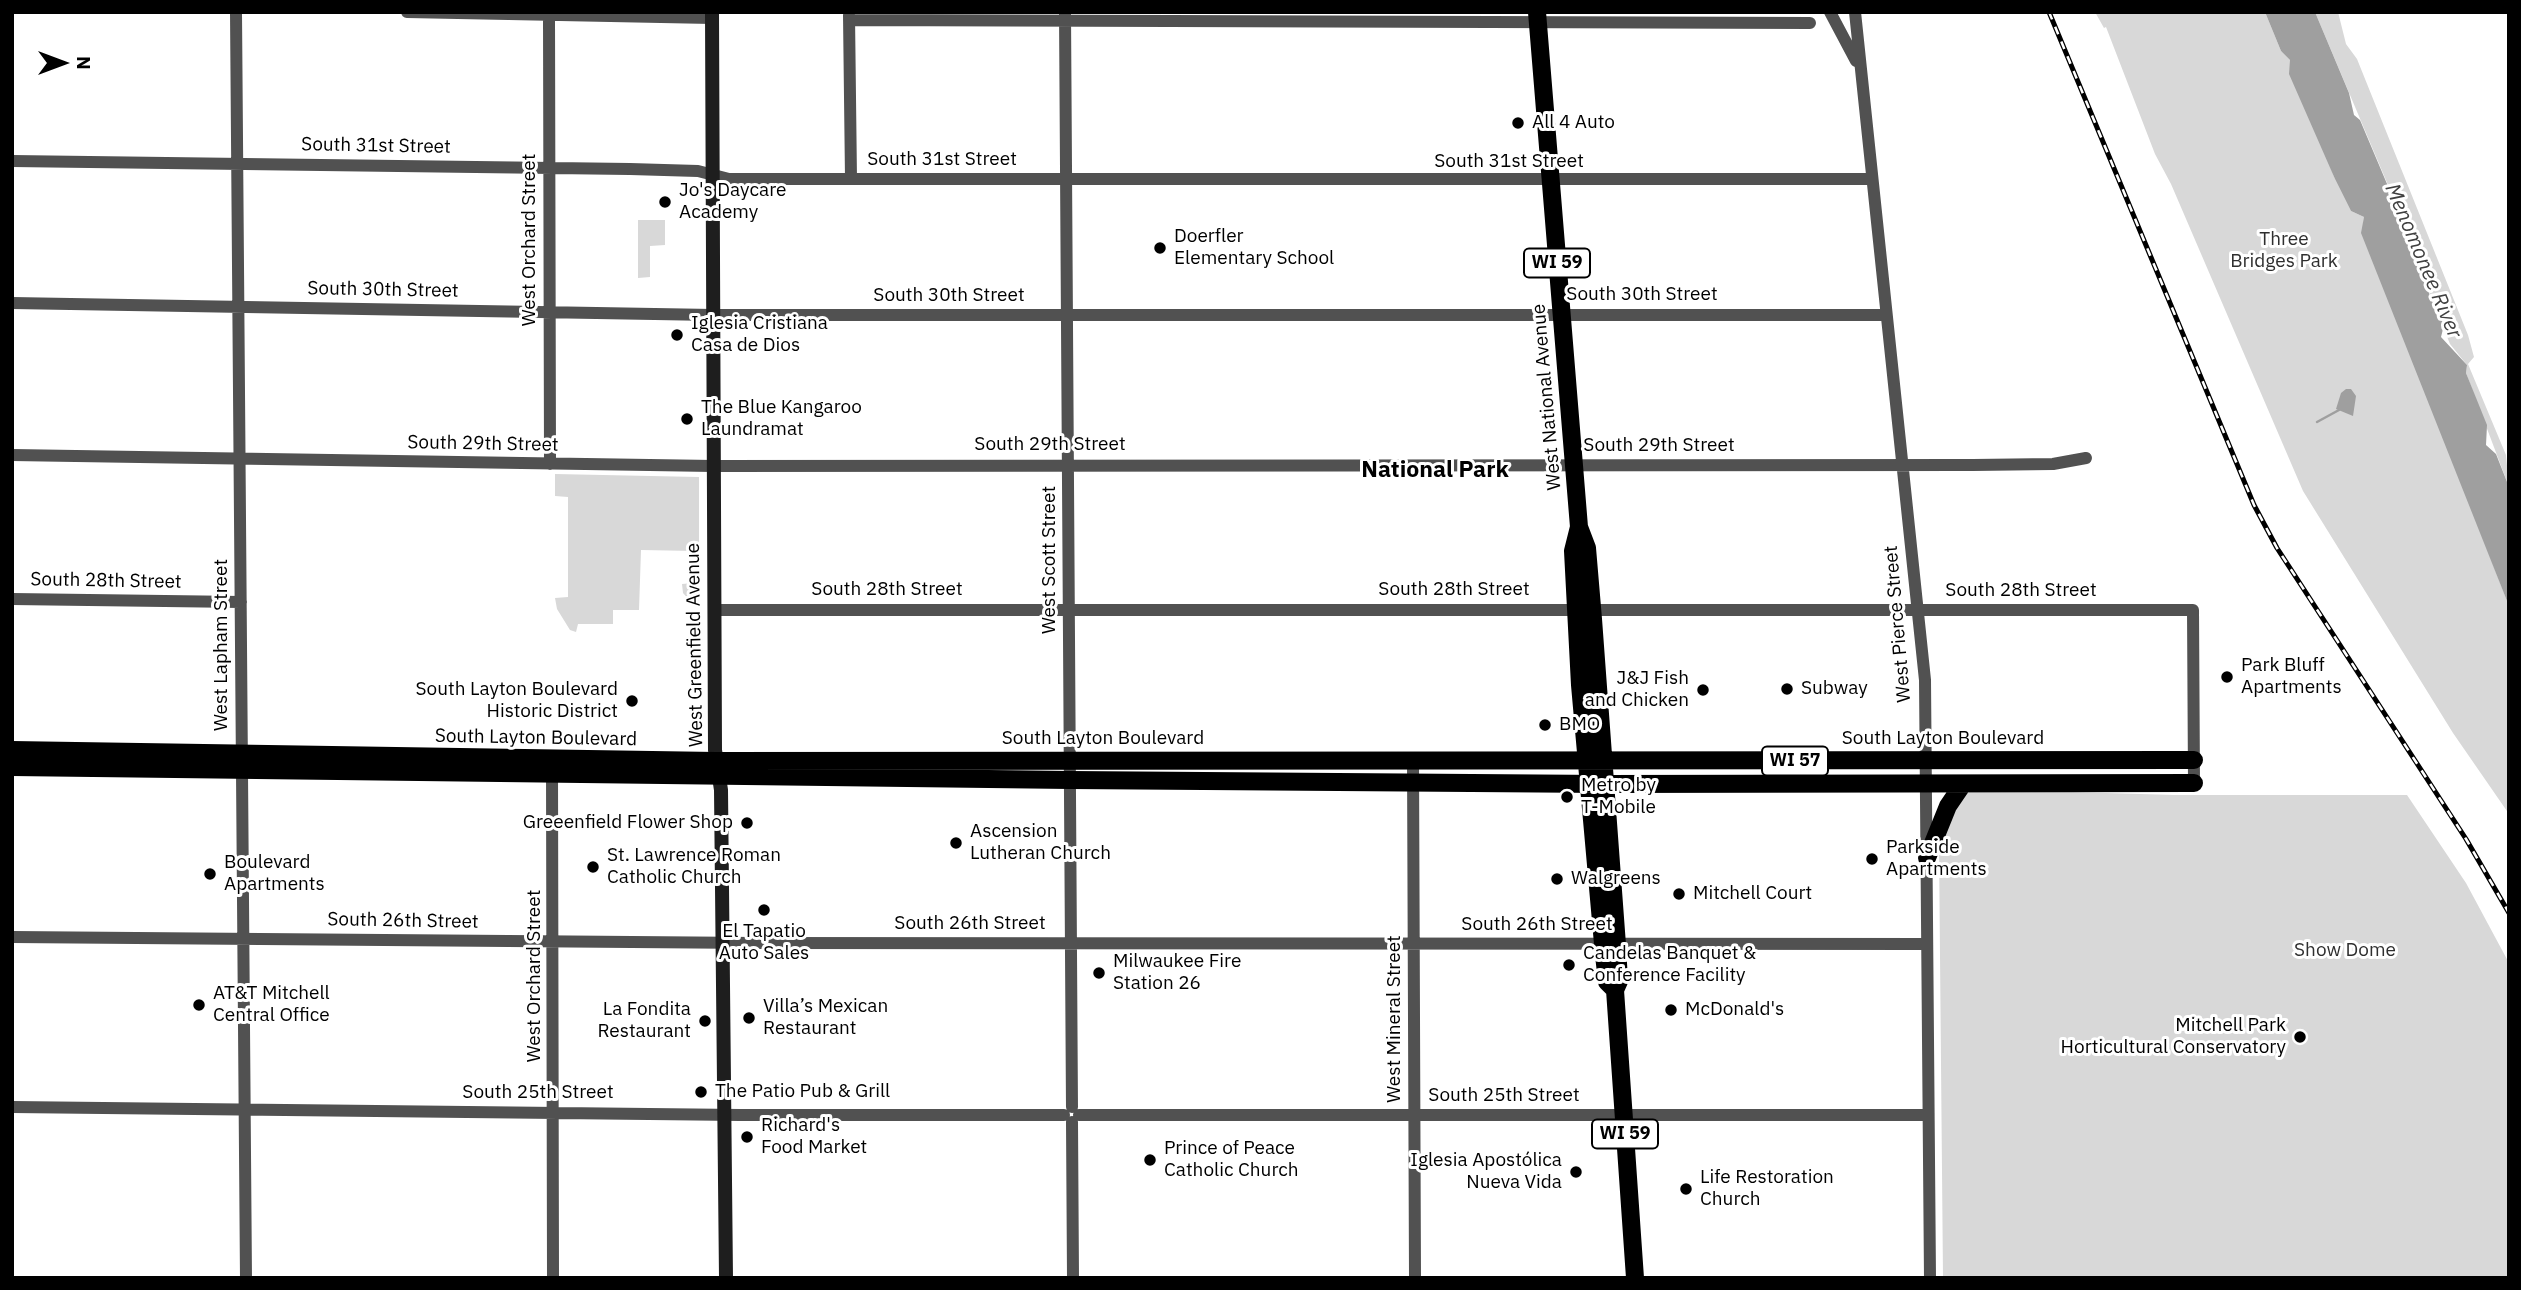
<!DOCTYPE html>
<html>
<head>
<meta charset="utf-8">
<style>
  body { margin:0 }
  #map { position:relative; width:2521px; height:1290px; overflow:hidden; background:#fff; font-family:"IBM Plex Sans",sans-serif }
  canvas { display:block }
  .frame { position:absolute; inset:0; border:14px solid #000; pointer-events:none }
  .north { position:absolute; left:28px; top:28px; width:70px; height:70px; -webkit-text-stroke:5px #fff; paint-order:stroke; rotate:90deg; font-size:19px; font-weight:700; line-height:28px; text-align:center; color:#000 }
  .north::after { content:''; display:block; margin:auto; width:24px; height:32px; background:#000; clip-path:polygon(50% 0,100% 100%,50% 72%,0 100%) }
</style>
</head>
<body>
<div id="map">
<canvas width="2521" height="1290"></canvas>
<div class="frame"></div>
<div class="north">N</div>
</div>
<script>
const ctx = document.querySelector('canvas').getContext('2d');
ctx.lineJoin = 'round';
function fillPath(path, color) {
  ctx.fillStyle = color;
  ctx.fill(path, 'evenodd');
}
function toPath(rows) {
  const path = new Path2D();
  for (const r of rows) {
    path.moveTo(r[0], r[1]);
    for (let i = 2; i < r.length; i += 2) path.lineTo(r[i], r[i + 1]);
  }
  return path;
}
function stroke(path, color, width, dash) {
  ctx.strokeStyle = color;
  ctx.lineWidth = width;
  ctx.lineCap = dash ? 'butt' : 'round';
  ctx.setLineDash(dash || []);
  ctx.stroke(path);
}
function write(font, color, halo, rows, align = 'center') {
  ctx.font = font + ' "IBM Plex Sans",sans-serif';
  ctx.lineWidth = 6;
  ctx.setLineDash([]);
  ctx.textBaseline = 'middle';
  ctx.strokeStyle = halo;
  ctx.fillStyle = color;
  for (const [text, x, y, turn = 0] of rows) {
    ctx.save();
    ctx.translate(x, y);
    ctx.rotate((+turn || 0) * Math.PI / 180);
    ctx.textAlign = isNaN(turn) ? turn : align;
    if (halo) ctx.strokeText(text, 0, 0);
    ctx.fillText(text, 0, 0);
    ctx.restore();
  }
}
fillPath(toPath([
  [2095,12,2265,12,2281,51,2290,60,2335,179,2351,211,2364,217,2363,227,2509,606,2509,814,2453,733,2303,491,2171,184,2155,154,2106,27,2104,28],
  [2315,12,2338,12,2346,44,2357,59,2468,335,2474,357,2468,364,2506,455,2509,487,2466,373,2467,365,2450,344,2425,282,2423,268],
  [638,220,665,220,665,245,650,246,650,277,638,278],
  [555,474,699,477,699,604,692,603,683,593,682,584,694,583,695,551,641,550,639,610,613,610,613,624,578,624,576,632,570,630,557,609,555,598,568,597,568,497,555,496],
  [1969,789,2174,795,2407,795,2466,883,2509,963,2509,1278,1943,1278,1939,848,1959,793]
]), '#d8d8d8');
fillPath(toPath([
  [2265,12,2315,12,2349,93,2354,115,2360,120,2423,269,2430,297,2444,325,2441,337,2467,365,2466,373,2487,425,2486,445,2496,454,2509,487,2509,606,2361,233,2364,217,2351,211,2335,179,2289,74,2290,60,2281,51],
  [2346,389,2351,389,2356,396,2353,416,2336,409,2341,393]
]), '#9f9f9f');
stroke(toPath([
  [2317,422,2339,410]
]), '#9f9f9f', 2.5);
stroke(toPath([
  [236,12,246,1278],
  [407,12,712,18],
  [1065,12,1072,1107],
  [1830,12,1856,61],
  [1855,12,1925,680,1930,1278],
  [849,15,851,179],
  [549,16,550,464],
  [849,20,1810,23],
  [12,161,630,169,698,171,729,179,1872,179],
  [12,303,713,315,1886,315],
  [12,455,713,466,1973,465,2053,464,2086,458],
  [12,599,241,602],
  [714,610,2193,610,2194,783],
  [1413,760,1415,1278],
  [552,767,553,1278],
  [12,937,756,943,1927,944],
  [12,1107,740,1115,1064,1115],
  [1079,1115,1928,1115],
  [1072,1122,1073,1278]
]), '#515151', 12);
stroke(toPath([
  [712,12,715,750,721,790,726,1278]
]), '#1e1e1e', 14);
stroke(toPath([
  [1537,12,1579,527,1587,548,1593,619,1617,945,1619,981,1615,990,1635,1278],
  [1579,527,1573,551,1580,685,1604,955,1607,982,1615,990],
  [12,750,716,761,2194,760],
  [12,767,1070,780,1605,784,2194,783],
  [1927,858,1948,806,1963,784]
]), '#000', 18);
const rail = toPath([
  [2049,12,2254,505,2277,548,2466,839,2509,913]
]);
stroke(rail, '#000', 5);
stroke(rail, '#fff', 2.5, [8]);
for (const [x, y, r, color] of [
  [1518,123,7,"#000"],
  [665,202,7,"#000"],
  [1160,248,7,"#000"],
  [677,335,7,"#000"],
  [687,419,7,"#000"],
  [2227,677,7,"#000"],
  [1787,689,7,"#000"],
  [1703,690,7,"#000"],
  [632,701,7,"#000"],
  [1545,725,7,"#000"],
  [1567,797,7,"#000"],
  [747,823,7,"#000"],
  [956,843,7,"#000"],
  [1872,859,7,"#000"],
  [593,867,7,"#000"],
  [210,874,7,"#000"],
  [1557,879,7,"#000"],
  [1679,894,7,"#000"],
  [764,910,7,"#000"],
  [1569,965,7,"#000"],
  [1099,973,7,"#000"],
  [199,1005,7,"#000"],
  [1671,1010,7,"#000"],
  [749,1018,7,"#000"],
  [705,1021,7,"#000"],
  [2300,1037,7,"#000"],
  [701,1092,7,"#000"],
  [747,1137,7,"#000"],
  [1150,1160,7,"#000"],
  [1576,1172,7,"#000"],
  [1686,1189,7,"#000"]
]) {
  const dot = new Path2D();
  dot.arc(x, y, r, 0, 2 * Math.PI);
  ctx.fillStyle = color;
  ctx.fill(dot);
  stroke(dot, '#fff', 2.5);
}
for (const [x, y, w] of [
  [1557,263,66],
  [1795,761,66],
  [1625,1134,66]
]) {
  const box = new Path2D();
  box.roundRect(x - w / 2, y - 14.5, w, 29, 5);
  ctx.fillStyle = '#fff';
  ctx.fill(box);
  stroke(box, '#000', 2);
}
write('bold 18px', '#000', null, [
  ["WI 59",1557,263],
  ["WI 57",1795,761],
  ["WI 59",1625,1134]
]);
write('19px', '#000', '#fff', [
  ["All 4 Auto",1532,123],
  ["Jo's Daycare",679,191],
  ["Academy",679,213],
  ["Doerfler",1174,237],
  ["Elementary School",1174,259],
  ["Iglesia Cristiana",691,324],
  ["Casa de Dios",691,346],
  ["The Blue Kangaroo",701,408],
  ["Laundramat",701,430],
  ["Park Bluff",2241,666],
  ["Apartments",2241,688],
  ["J&J Fish",1689,679,"right"],
  ["and Chicken",1689,701,"right"],
  ["Subway",1801,689],
  ["South Layton Boulevard",618,690,"right"],
  ["Historic District",618,712,"right"],
  ["BMO",1559,725],
  ["Metro by",1581,786],
  ["T-Mobile",1581,808],
  ["Greeenfield Flower Shop",733,823,"right"],
  ["Ascension",970,832],
  ["Lutheran Church",970,854],
  ["Parkside",1886,848],
  ["Apartments",1886,870],
  ["St. Lawrence Roman",607,856],
  ["Catholic Church",607,878],
  ["Boulevard",224,863],
  ["Apartments",224,885],
  ["Walgreens",1571,879],
  ["Mitchell Court",1693,894],
  ["El Tapatio",764,932,"center"],
  ["Auto Sales",764,954,"center"],
  ["Candelas Banquet &",1583,954],
  ["Conference Facility",1583,976],
  ["Milwaukee Fire",1113,962],
  ["Station 26",1113,984],
  ["AT&T Mitchell",213,994],
  ["Central Office",213,1016],
  ["Villa’s Mexican",763,1007],
  ["Restaurant",763,1029],
  ["La Fondita",691,1010,"right"],
  ["Restaurant",691,1032,"right"],
  ["McDonald's",1685,1010],
  ["Mitchell Park",2286,1026,"right"],
  ["Horticultural Conservatory",2286,1048,"right"],
  ["The Patio Pub & Grill",715,1092],
  ["Richard's",761,1126],
  ["Food Market",761,1148],
  ["Prince of Peace",1164,1149],
  ["Catholic Church",1164,1171],
  ["Iglesia Apostólica",1562,1161,"right"],
  ["Nueva Vida",1562,1183,"right"],
  ["Life Restoration",1700,1178],
  ["Church",1700,1200]
], 'left');
write('19px', '#000', '#fff', [
  ["South 31st Street",376,146,1],
  ["South 31st Street",942,160],
  ["South 31st Street",1509,162],
  ["West Orchard Street",530,240,-90],
  ["South 30th Street",383,290,1],
  ["South 30th Street",1642,295],
  ["South 30th Street",949,296],
  ["West National Avenue",1547,397,-95],
  ["South 29th Street",483,444,1],
  ["South 29th Street",1050,445],
  ["South 29th Street",1659,446],
  ["West Scott Street",1050,560,-90],
  ["South 28th Street",106,581,1],
  ["South 28th Street",887,590],
  ["South 28th Street",1454,590],
  ["South 28th Street",2021,591],
  ["West Pierce Street",1898,624,-95],
  ["West Lapham Street",222,645,-90],
  ["West Greenfield Avenue",695,645,-91],
  ["South Layton Boulevard",536,738,1],
  ["South Layton Boulevard",1103,739],
  ["South Layton Boulevard",1943,739],
  ["South 26th Street",403,921,1],
  ["South 26th Street",970,924],
  ["South 26th Street",1537,925],
  ["West Orchard Street",535,976,-90],
  ["West Mineral Street",1395,1019,-90],
  ["South 25th Street",538,1093],
  ["South 25th Street",1504,1096]
]);
write('19px', '#2f2f2f', '#fff', [
  ["Three",2284,240],
  ["Bridges Park",2284,262],
  ["Show Dome",2345,951]
]);
write('italic 21px', '#404040', '#fff', [
  ["Menomonee River",2423,261,67]
]);
write('bold 23px', '#000', '#fff', [
  ["National Park",1435,470]
]);
</script>
</body>
</html>
